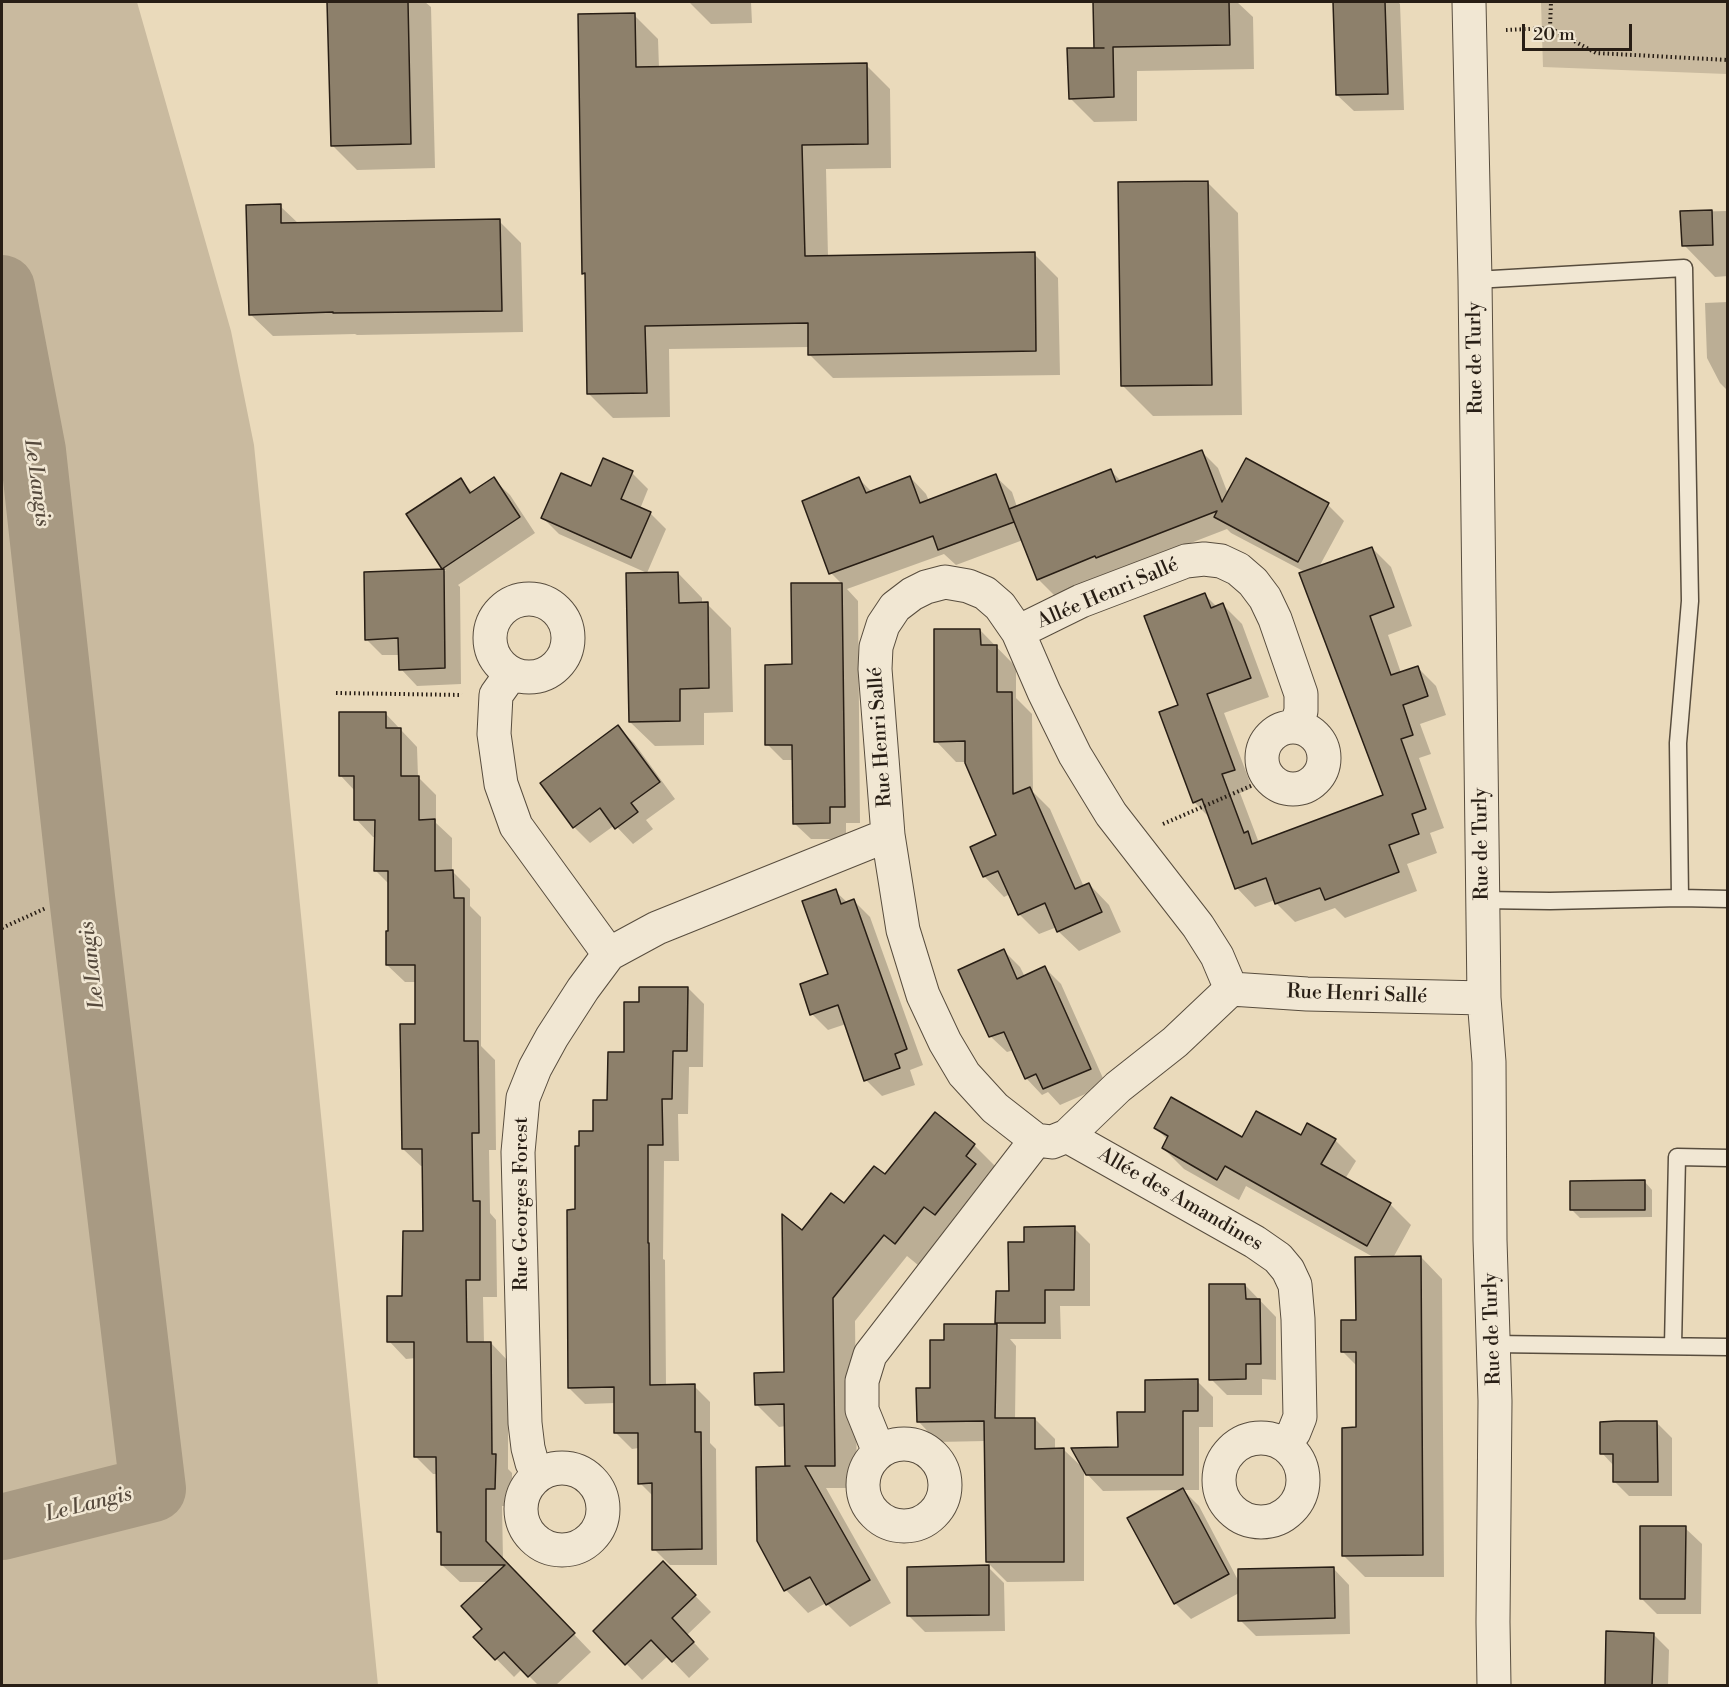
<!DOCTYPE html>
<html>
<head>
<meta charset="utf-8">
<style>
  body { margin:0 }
  #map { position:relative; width:1729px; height:1687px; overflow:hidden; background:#eadabb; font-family:"Libre Bodoni",serif }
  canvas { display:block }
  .frame { position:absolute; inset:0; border:3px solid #281e15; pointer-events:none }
  .scale { position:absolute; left:1522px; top:24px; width:110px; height:27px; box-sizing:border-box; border:3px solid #281e15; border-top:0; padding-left:8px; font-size:18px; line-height:21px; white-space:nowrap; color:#281e15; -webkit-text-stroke:4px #f1e7d3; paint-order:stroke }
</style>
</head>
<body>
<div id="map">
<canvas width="1729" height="1687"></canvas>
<div class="frame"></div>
<div class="scale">20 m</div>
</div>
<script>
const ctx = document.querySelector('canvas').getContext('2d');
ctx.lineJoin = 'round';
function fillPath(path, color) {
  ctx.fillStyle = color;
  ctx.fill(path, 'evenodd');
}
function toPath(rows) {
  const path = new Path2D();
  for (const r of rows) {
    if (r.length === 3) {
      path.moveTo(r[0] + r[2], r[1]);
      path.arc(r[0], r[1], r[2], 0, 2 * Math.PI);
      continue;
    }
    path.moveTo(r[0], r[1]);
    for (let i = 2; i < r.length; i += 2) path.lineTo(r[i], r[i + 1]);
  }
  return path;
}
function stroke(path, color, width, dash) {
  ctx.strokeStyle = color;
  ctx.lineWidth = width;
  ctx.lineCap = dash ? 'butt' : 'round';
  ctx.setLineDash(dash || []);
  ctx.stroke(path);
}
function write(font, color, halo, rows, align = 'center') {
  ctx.font = font + ' "Libre Bodoni",serif';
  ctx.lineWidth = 5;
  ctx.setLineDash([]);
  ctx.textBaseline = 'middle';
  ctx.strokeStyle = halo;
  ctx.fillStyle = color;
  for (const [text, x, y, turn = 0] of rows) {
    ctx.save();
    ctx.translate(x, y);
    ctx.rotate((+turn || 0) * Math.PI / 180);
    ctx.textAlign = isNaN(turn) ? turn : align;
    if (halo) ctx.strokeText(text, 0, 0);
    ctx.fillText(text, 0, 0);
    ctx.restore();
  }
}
fillPath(toPath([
  [2,2,137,2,231,331,254,445,378,1685,2,1685],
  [1541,2,1727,2,1727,74,1543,67]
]), '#c9ba9f');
fillPath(toPath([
  [329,2,425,2,431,7,435,168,357,170,332,145],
  [689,2,751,2,752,23,711,24],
  [1094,2,1237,2,1253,17,1254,69,1137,71,1137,121,1094,122,1070,98,1097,49,1095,47],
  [1335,2,1398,2,1400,4,1404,110,1354,111,1337,95],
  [634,15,658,39,659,68,866,65,890,89,891,168,826,169,828,257,1034,254,1058,278,1060,375,833,378,809,354,809,347,669,349,670,417,613,418,589,394,586,276,583,273],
  [1207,182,1238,213,1242,415,1153,416,1123,386],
  [280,206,299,224,499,221,521,243,523,332,357,335,355,334,273,336,250,314],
  [1728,211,1728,276,1715,277,1684,245,1681,212],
  [1728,302,1728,391,1720,383,1707,358,1705,303],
  [1202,452,1218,468,1228,494,1328,505,1344,521,1319,567,1372,548,1391,567,1412,626,1388,635,1401,673,1417,667,1436,686,1446,715,1420,724,1431,754,1419,758,1444,828,1430,833,1437,853,1407,864,1417,891,1345,918,1335,908,1295,922,1276,903,1275,900,1255,907,1237,888,1211,819,1194,802,1180,706,1205,595,1217,607,1223,605,1242,624,1269,697,1224,713,1252,788,1240,793,1259,843,1385,796,1305,572,1231,533,1227,529,1113,573,1112,572,1054,595,1038,579,1023,540,956,565,944,554,847,589,858,601,860,823,846,823,846,839,811,839,794,823,794,760,783,760,767,744,794,666,842,584,831,573,859,479,872,492,910,477,926,494,929,501,995,476,1012,492,1017,507,1111,471,1122,482],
  [632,473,648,489,640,509,650,513,666,529,647,573,559,534,543,518,592,488],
  [493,479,510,495,535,533,458,585,460,587,461,684,417,686,401,669,400,655,382,655,366,639,365,574,446,571,443,568,461,480,473,493],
  [678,573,702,598,702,604,707,604,731,628,733,712,704,713,704,745,655,746,630,722],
  [980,630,1016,667,1016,698,1032,714,1033,792,1050,809,1084,887,1089,884,1109,905,1121,932,1079,951,1058,931,1057,927,1039,934,1019,914,1010,894,1004,897,984,876,998,836,966,762,956,762,936,741],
  [385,713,417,747,418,777,436,795,436,823,452,838,452,871,470,889,470,906,481,917,481,1046,495,1060,496,1150,489,1150,490,1213,496,1220,497,1297,483,1297,484,1343,491,1343,508,1361,508,1469,512,1473,512,1506,502,1506,503,1560,591,1652,555,1686,539,1686,522,1669,514,1677,475,1637,484,1629,488,1582,460,1582,442,1565,442,1536,438,1532,438,1474,433,1474,415,1456,416,1358,406,1359,389,1341,425,1233,423,1166,421,1166,403,1149,417,1026,416,982,405,982,387,965,390,932,389,884,375,870,376,837,373,837,356,819,355,791,340,775],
  [618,727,634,743,675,799,646,820,653,829,633,844,615,825,590,843,574,827],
  [835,891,848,903,854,901,870,917,923,1065,910,1070,915,1085,882,1096,866,1080,846,1024,828,1030,812,1014,830,975],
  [1004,951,1020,967,1025,977,1045,968,1061,984,1106,1085,1060,1105,1048,1092,1042,1095,1026,1078,1014,1050,1007,1052,990,1036],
  [688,988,704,1004,703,1067,689,1067,688,1114,678,1114,679,1161,664,1161,663,1259,665,1260,666,1386,694,1386,710,1402,710,1443,716,1449,717,1565,670,1565,654,1549,654,1497,640,1483,639,1448,632,1449,616,1433,616,1403,585,1404,569,1388,581,1148,595,1132,609,1102,626,1054,640,1003],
  [935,1114,974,1145,997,1168,918,1265,907,1256,855,1321,857,1488,826,1488,891,1603,850,1627,826,1603,808,1613,786,1590,758,1540,789,1467,787,1465,786,1426,779,1427,756,1404,785,1374,803,1233,885,1176],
  [1156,1128,1243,1139,1301,1137,1335,1140,1356,1161,1345,1179,1390,1204,1411,1225,1393,1258,1421,1257,1442,1279,1444,1577,1365,1577,1343,1555,1357,1429,1358,1367,1343,1352,1357,1321,1375,1258,1246,1186,1239,1200,1184,1169,1163,1148,1168,1140],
  [1645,1182,1652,1190,1652,1217,1580,1218,1572,1210],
  [1074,1228,1090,1244,1090,1306,1060,1306,1061,1339,1010,1339,1016,1346,1015,1419,1035,1419,1055,1439,1055,1450,1064,1450,1084,1469,1084,1581,1007,1582,987,1562,985,1441,938,1442,918,1421,932,1389,946,1342,945,1326,999,1325,997,1323,1010,1293,1025,1243],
  [1245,1285,1276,1317,1276,1380,1262,1379,1262,1395,1227,1395,1211,1379],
  [1197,1381,1213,1397,1213,1427,1199,1427,1199,1490,1183,1490,1199,1506,1239,1582,1333,1568,1349,1585,1350,1634,1256,1636,1240,1620,1239,1593,1191,1619,1175,1603,1181,1490,1103,1491,1087,1474,1119,1449,1146,1414],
  [1657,1423,1672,1438,1672,1496,1629,1496,1614,1481,1614,1466,1602,1453],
  [1685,1528,1702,1544,1701,1614,1657,1614,1641,1598],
  [663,1563,711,1612,687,1635,709,1659,689,1678,668,1656,642,1680,595,1631],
  [988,1567,1004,1583,1005,1631,925,1632,909,1616],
  [1653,1634,1669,1650,1668,1686,1606,1686]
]), '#0003');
stroke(toPath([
  [2,288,33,451,82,897,153,1489,2,1527]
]), '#a89a83', 66);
const building = toPath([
  [327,2,408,2,411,144,331,146,327,2],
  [1093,2,1229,2,1230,45,1113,47,1114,97,1069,99,1067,48,1104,48,1094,48,1093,2],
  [1333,2,1385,2,1388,94,1336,95,1333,2],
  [635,13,636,67,867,63,868,144,802,145,805,256,1035,252,1036,351,808,355,808,323,645,326,647,393,587,394,585,273,582,274,578,14,635,13],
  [1208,181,1212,385,1121,386,1118,182,1208,181],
  [281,204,281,223,500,219,502,311,333,313,333,312,249,315,246,205,281,204],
  [1712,210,1713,245,1682,246,1680,211,1712,210],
  [1202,450,1222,502,1246,458,1329,503,1298,562,1214,517,1217,511,1096,558,1095,556,1037,580,1009,509,1111,469,1116,482,1202,450],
  [603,458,633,471,621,499,651,512,631,558,541,518,561,473,591,486,603,458],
  [996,474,1014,522,938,550,933,536,829,574,802,501,859,477,866,493,910,476,920,503,996,474],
  [494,477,520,517,442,569,406,514,461,478,470,493,494,477],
  [1372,547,1394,607,1370,616,1391,675,1418,666,1428,696,1403,705,1413,735,1401,739,1426,809,1412,814,1419,834,1389,845,1399,872,1325,900,1320,888,1275,904,1266,878,1235,889,1202,799,1193,803,1159,712,1178,705,1144,616,1205,593,1211,608,1223,603,1251,678,1207,694,1235,770,1222,774,1244,833,1248,831,1252,844,1383,795,1299,573,1372,547],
  [444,569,445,668,399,670,398,638,365,640,364,572,444,569],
  [678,572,679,603,708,602,709,688,680,689,680,721,629,722,626,573,678,572],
  [791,583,842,583,845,807,830,807,830,823,793,824,792,745,765,745,765,665,792,664,791,583],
  [934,629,980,629,981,645,997,645,997,692,1012,692,1013,794,1030,787,1075,889,1089,883,1102,912,1057,932,1045,903,1018,915,998,871,983,877,970,847,996,835,965,763,965,741,934,742,934,629],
  [339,712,386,712,386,728,401,728,401,776,419,776,419,820,435,819,435,871,453,870,454,898,464,898,464,1041,478,1041,479,1133,472,1133,473,1201,480,1201,480,1280,466,1280,467,1342,491,1342,492,1454,496,1454,495,1489,486,1489,486,1541,575,1633,528,1677,504,1652,495,1660,473,1637,482,1629,461,1606,505,1565,441,1565,441,1532,437,1532,436,1457,414,1457,414,1342,387,1342,387,1296,402,1296,403,1231,423,1231,422,1149,402,1149,400,1024,415,1024,415,965,386,965,386,931,388,931,388,871,374,871,375,820,354,820,354,776,339,776,339,712],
  [618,725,660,782,631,803,638,812,615,829,600,808,573,828,540,783,618,725],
  [836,889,841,904,854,899,907,1049,895,1054,900,1068,864,1081,838,1005,810,1015,800,984,828,974,802,901,836,889],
  [1004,949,1017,979,1045,966,1091,1069,1043,1089,1036,1074,1025,1079,1004,1032,989,1037,958,970,1004,949],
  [639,987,688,987,687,1051,673,1051,672,1099,662,1099,663,1145,648,1145,648,1243,649,1243,650,1385,695,1384,695,1432,701,1432,702,1549,652,1550,652,1483,638,1484,638,1433,614,1433,614,1387,568,1388,567,1210,575,1209,575,1146,579,1146,579,1131,593,1131,593,1100,607,1100,608,1052,624,1052,624,1002,639,1002,639,987],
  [1171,1097,1242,1137,1256,1111,1301,1135,1307,1123,1336,1139,1321,1164,1391,1203,1367,1246,1225,1166,1217,1180,1162,1148,1168,1136,1154,1128,1171,1097],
  [935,1112,975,1144,966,1156,976,1164,935,1215,924,1207,895,1244,884,1235,833,1298,835,1466,805,1466,870,1580,826,1605,810,1577,784,1591,757,1541,756,1467,790,1466,785,1466,784,1404,755,1405,754,1373,784,1372,782,1214,802,1230,831,1193,844,1203,874,1166,885,1174,935,1112],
  [1645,1180,1645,1210,1570,1210,1570,1181,1645,1180],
  [1075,1226,1074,1290,1045,1290,1045,1323,995,1323,996,1291,1009,1291,1008,1242,1024,1242,1024,1227,1075,1226],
  [1421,1256,1423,1555,1342,1556,1342,1428,1356,1427,1356,1352,1341,1352,1341,1320,1356,1320,1355,1257,1421,1256],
  [1209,1284,1245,1284,1246,1299,1260,1299,1261,1364,1246,1364,1246,1379,1209,1380,1209,1284],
  [944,1324,997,1324,995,1418,1035,1418,1035,1449,1064,1448,1064,1562,986,1562,984,1421,917,1422,916,1388,930,1388,930,1340,944,1340,944,1324],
  [1198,1379,1198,1411,1183,1411,1183,1475,1086,1475,1071,1448,1118,1447,1117,1412,1145,1412,1145,1380,1198,1379],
  [1616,1421,1657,1421,1658,1482,1613,1482,1613,1454,1600,1454,1600,1422,1616,1421],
  [1183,1488,1229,1574,1174,1604,1127,1518,1183,1488],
  [1640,1526,1686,1526,1685,1599,1640,1599,1640,1526],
  [663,1561,696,1595,672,1618,694,1642,672,1662,651,1640,625,1665,593,1631,663,1561],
  [989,1565,989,1615,907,1616,907,1567,989,1565],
  [1334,1567,1335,1618,1238,1621,1238,1569,1334,1567],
  [1606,1631,1654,1633,1652,1686,1605,1686,1606,1631]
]);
fillPath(building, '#8d806b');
stroke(building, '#281e15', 1.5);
const service = toPath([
  [1475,280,1684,268,1690,601,1678,743,1680,898,1550,901,1482,900],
  [1680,898,1728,899],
  [1493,1344,1728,1347],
  [1673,1346,1677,1157,1728,1158]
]);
const minor = toPath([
  [1469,2,1475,280,1484,998,1489,1062,1490,1240,1495,1401,1493,1622,1494,1686],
  [529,638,39],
  [1018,632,1081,601,1186,561,1204,559,1221,561,1238,569,1253,582,1265,598,1275,619,1301,694,1301,711,1296,727],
  [511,674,496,695,494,734,501,784,516,826,609,954,583,989,552,1037,535,1068,523,1098,518,1152,525,1423,528,1448,532,1463,539,1475],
  [1293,758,31],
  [609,954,657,928,888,835],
  [1231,989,1217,956,1198,926,1111,814,1075,755,1044,692,1018,632,1000,606,985,593,968,586,945,582,926,587,912,594,895,607,883,625,876,647,875,669,888,835,903,930,923,995,945,1042,964,1074,995,1108,1036,1140,1052,1142,1067,1136,1118,1087,1175,1042,1231,989,1307,994,1484,998],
  [1067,1136,1255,1242,1278,1258,1288,1270,1295,1285,1298,1319,1300,1417,1294,1432,1284,1445],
  [1261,1480,42],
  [904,1485,41],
  [879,1452,862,1410,862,1381,870,1355,1036,1140],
  [562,1509,41]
]);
stroke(service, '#584d3e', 19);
stroke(minor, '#584d3e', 35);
stroke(toPath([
  [1550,28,1551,2],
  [1506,30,1550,28,1596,53,1728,60],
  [336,693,462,695],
  [1163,824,1269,778],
  [2,928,46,908]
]), '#281e15', 4, [1.5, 3]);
stroke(service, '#f1e7d3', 16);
stroke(minor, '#f1e7d3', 33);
write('20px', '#281e15', '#f1e7d3', [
  ["Rue de Turly",1476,358,-91],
  ["Allée Henri Sallé",1108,594,-23],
  ["Rue Henri Sallé",881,737,-94],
  ["Rue de Turly",1482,844,-91],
  ["Rue Henri Sallé",1357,995,2],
  ["Allée des Amandines",1180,1200,30],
  ["Rue Georges Forest",522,1204,-90],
  ["Rue de Turly",1493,1329,-92]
]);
write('italic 21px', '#55493c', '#f1e7d3', [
  ["Le Langis",36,483,82],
  ["Le Langis",93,965,-97],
  ["Le Langis",89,1505,-14]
]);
</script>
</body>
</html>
